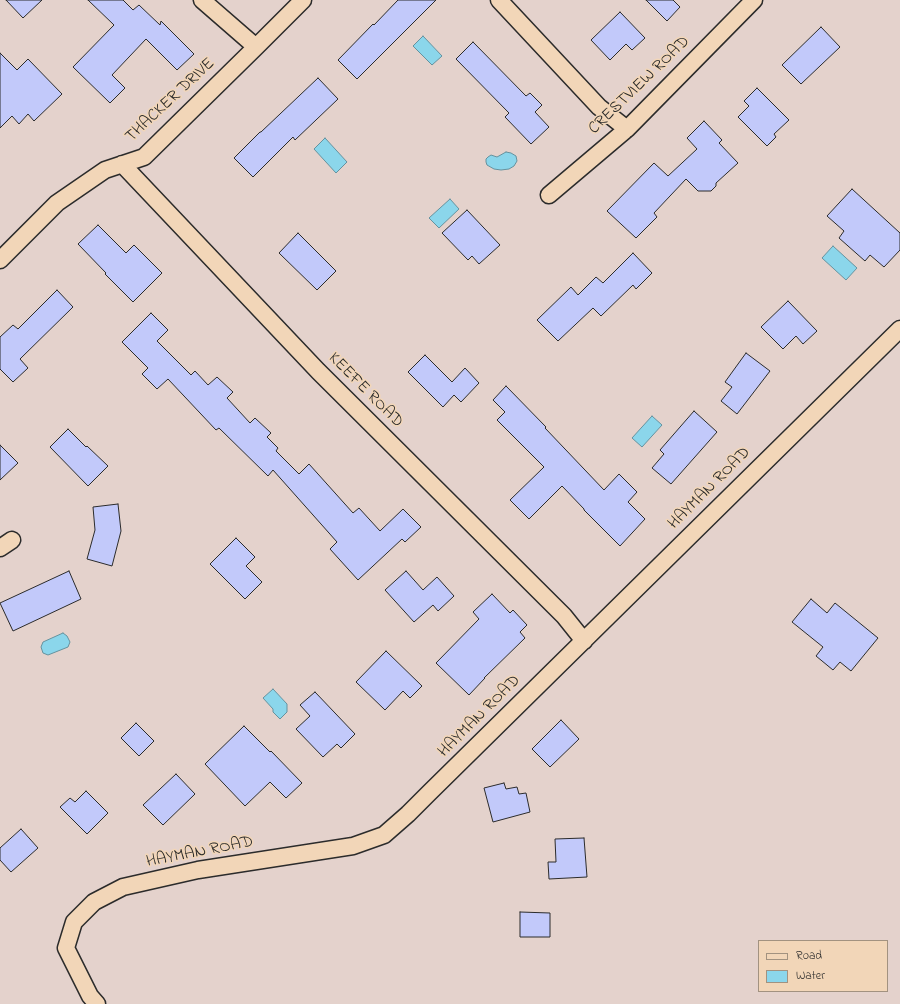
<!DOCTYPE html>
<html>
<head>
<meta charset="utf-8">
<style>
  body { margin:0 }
  #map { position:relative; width:900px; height:1004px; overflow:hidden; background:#e4d2cc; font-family:"Indie Flower",sans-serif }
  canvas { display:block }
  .legend { position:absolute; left:758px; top:940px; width:130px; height:52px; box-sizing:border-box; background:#f2d6b8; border:1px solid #a29280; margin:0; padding:5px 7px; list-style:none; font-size:12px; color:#2b2b2b }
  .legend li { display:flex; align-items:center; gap:8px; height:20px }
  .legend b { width:20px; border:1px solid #a29280 }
</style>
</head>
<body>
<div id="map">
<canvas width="900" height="1004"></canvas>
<ul class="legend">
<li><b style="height:5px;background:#f2d6b8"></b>Road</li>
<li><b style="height:11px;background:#8bd6eb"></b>Water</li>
</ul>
</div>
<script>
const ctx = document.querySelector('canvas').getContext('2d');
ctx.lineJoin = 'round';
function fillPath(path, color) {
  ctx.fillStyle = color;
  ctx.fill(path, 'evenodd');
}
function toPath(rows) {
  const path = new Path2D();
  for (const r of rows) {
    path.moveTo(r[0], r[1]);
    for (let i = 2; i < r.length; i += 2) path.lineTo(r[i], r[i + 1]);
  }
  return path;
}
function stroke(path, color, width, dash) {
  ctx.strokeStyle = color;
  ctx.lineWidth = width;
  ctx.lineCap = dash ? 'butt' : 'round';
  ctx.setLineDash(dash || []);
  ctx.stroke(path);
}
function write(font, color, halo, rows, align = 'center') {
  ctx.font = font + ' "Indie Flower",sans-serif';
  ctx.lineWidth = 3;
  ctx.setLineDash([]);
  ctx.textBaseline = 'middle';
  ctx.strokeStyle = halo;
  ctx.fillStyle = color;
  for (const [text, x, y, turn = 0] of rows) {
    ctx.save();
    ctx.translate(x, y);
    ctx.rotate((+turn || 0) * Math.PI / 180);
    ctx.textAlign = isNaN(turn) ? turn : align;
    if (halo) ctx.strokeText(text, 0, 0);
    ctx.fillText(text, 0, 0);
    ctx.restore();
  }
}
const water = toPath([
  [423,36,442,56,432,65,413,46,423,36],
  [325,138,347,162,336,173,314,149,325,138],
  [506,152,511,153,516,156,517,161,514,166,509,169,501,170,494,169,487,165,486,162,486,159,488,157,491,155,497,157,506,152],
  [450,199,459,209,439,228,429,218,450,199],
  [833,246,857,268,846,280,822,258,833,246],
  [652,416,662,425,642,447,632,438,652,416],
  [63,633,67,636,70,642,68,647,48,655,43,653,41,647,43,642,63,633],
  [273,689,287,704,287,712,280,719,273,712,273,709,263,698,273,689]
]);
fillPath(water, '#8bd6eb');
stroke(water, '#65929e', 1);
const building = toPath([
  [6,0,42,0,23,18,6,0],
  [88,0,123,0,133,10,139,5,160,25,161,21,194,54,177,70,146,39,112,75,125,88,110,103,73,67,114,25,88,0],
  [398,0,436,0,357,79,338,60,373,24,374,25,398,0],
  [646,0,673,0,680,7,667,21,646,0],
  [620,12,645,38,632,50,626,44,610,60,591,40,620,12],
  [821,27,840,47,801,84,782,65,821,27],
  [473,42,526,96,530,93,542,105,535,112,549,127,531,144,505,117,509,113,456,59,473,42],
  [0,53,17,70,28,59,62,94,34,121,28,114,19,124,12,116,0,128,0,53],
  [318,78,338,99,295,140,293,137,253,177,234,158,260,132,261,132,318,78],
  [757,88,789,120,774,134,776,137,767,146,738,117,749,106,744,101,757,88],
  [704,121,722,140,719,143,738,163,716,183,716,186,711,191,698,191,686,179,654,213,657,217,636,238,607,211,654,163,668,176,697,149,687,138,704,121],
  [852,189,900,233,900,250,884,267,870,255,865,261,839,238,844,231,827,216,852,189],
  [467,210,500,245,479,264,472,256,468,260,442,233,467,210],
  [98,225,126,253,134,245,162,273,133,302,105,274,106,273,78,244,98,225],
  [298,233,336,271,317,290,279,253,298,233],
  [633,253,652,273,636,289,633,285,601,316,593,308,558,341,537,320,571,287,578,295,596,277,603,283,633,253],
  [57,290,73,307,20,359,28,368,13,382,0,369,0,337,13,325,18,329,57,290],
  [788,301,817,331,803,344,796,336,783,349,761,327,788,301],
  [151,313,168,330,157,341,191,375,195,371,208,385,217,377,233,392,227,398,250,423,255,418,271,433,267,437,278,448,276,451,299,474,309,464,353,513,359,508,380,531,403,509,421,527,405,542,402,539,358,580,330,549,337,542,273,470,268,476,219,428,216,430,168,379,157,389,142,374,148,368,122,342,151,313],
  [746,353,770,371,737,414,721,401,732,387,725,382,746,353],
  [425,355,452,382,465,368,479,383,461,402,454,395,443,407,408,372,425,355],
  [506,386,546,427,545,428,604,490,619,474,637,492,628,502,645,519,620,546,584,510,584,509,562,486,529,519,510,500,544,467,497,420,505,412,493,400,506,386],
  [694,411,717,432,671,484,652,468,664,454,660,450,694,411],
  [68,429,86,447,87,446,108,466,88,486,50,447,68,429],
  [0,445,18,463,0,480,0,445],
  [118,504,121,531,112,566,87,559,95,530,93,507,118,504],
  [236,538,255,557,246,566,262,582,245,599,210,564,236,538],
  [69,571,81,599,13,631,0,603,69,571],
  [406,571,423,590,437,577,454,596,438,611,433,605,414,622,385,590,406,571],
  [492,594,510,613,513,610,527,625,520,632,525,638,484,678,485,678,469,695,436,663,479,619,473,612,492,594],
  [811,599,827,613,835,603,878,638,851,671,840,662,833,670,816,656,823,647,792,622,811,599],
  [386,651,422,686,410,698,403,691,385,710,356,682,386,651],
  [315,692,355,734,341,748,337,744,323,757,296,729,310,716,300,705,315,692],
  [561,720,579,739,550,767,532,749,561,720],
  [136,723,154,741,139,756,121,738,136,723],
  [244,726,270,752,271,751,302,783,286,798,270,782,245,806,205,764,244,726],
  [176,774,195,794,163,825,143,805,176,774],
  [504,783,506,789,517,787,519,794,526,793,530,812,493,822,484,788,504,783],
  [86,791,108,813,87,834,60,807,70,798,75,802,86,791],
  [21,829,38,848,11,872,0,860,0,848,21,829],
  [584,838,587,877,549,879,548,862,556,862,555,839,584,838],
  [520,912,550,913,550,937,520,937,520,912]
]);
fillPath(building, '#c2c9fa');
stroke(building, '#2b2b2b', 1);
const street = toPath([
  [202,0,256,47],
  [499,0,599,107,627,129],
  [122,164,318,371,564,616,584,641],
  [549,195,627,129,754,0],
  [0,260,57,203,105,170,144,157,256,47,303,0],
  [0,548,12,540],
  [97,1004,90,996,66,948,74,922,94,902,123,887,198,870,353,846,384,835,408,814,430,792,900,329]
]);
stroke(street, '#2b2b2b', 19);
stroke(street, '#f2d6b8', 16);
write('17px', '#2b2b2b', '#f2d6b8', [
  ["CRESTVIEW ROAD",640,86,-44],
  ["THACKER DRIVE",171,101,-43],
  ["KEEFE ROAD",365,391,45],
  ["HAYMAN ROAD",710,489,-45],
  ["HAYMAN ROAD",480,717,-45],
  ["HAYMAN ROAD",200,853,-11]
]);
</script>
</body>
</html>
